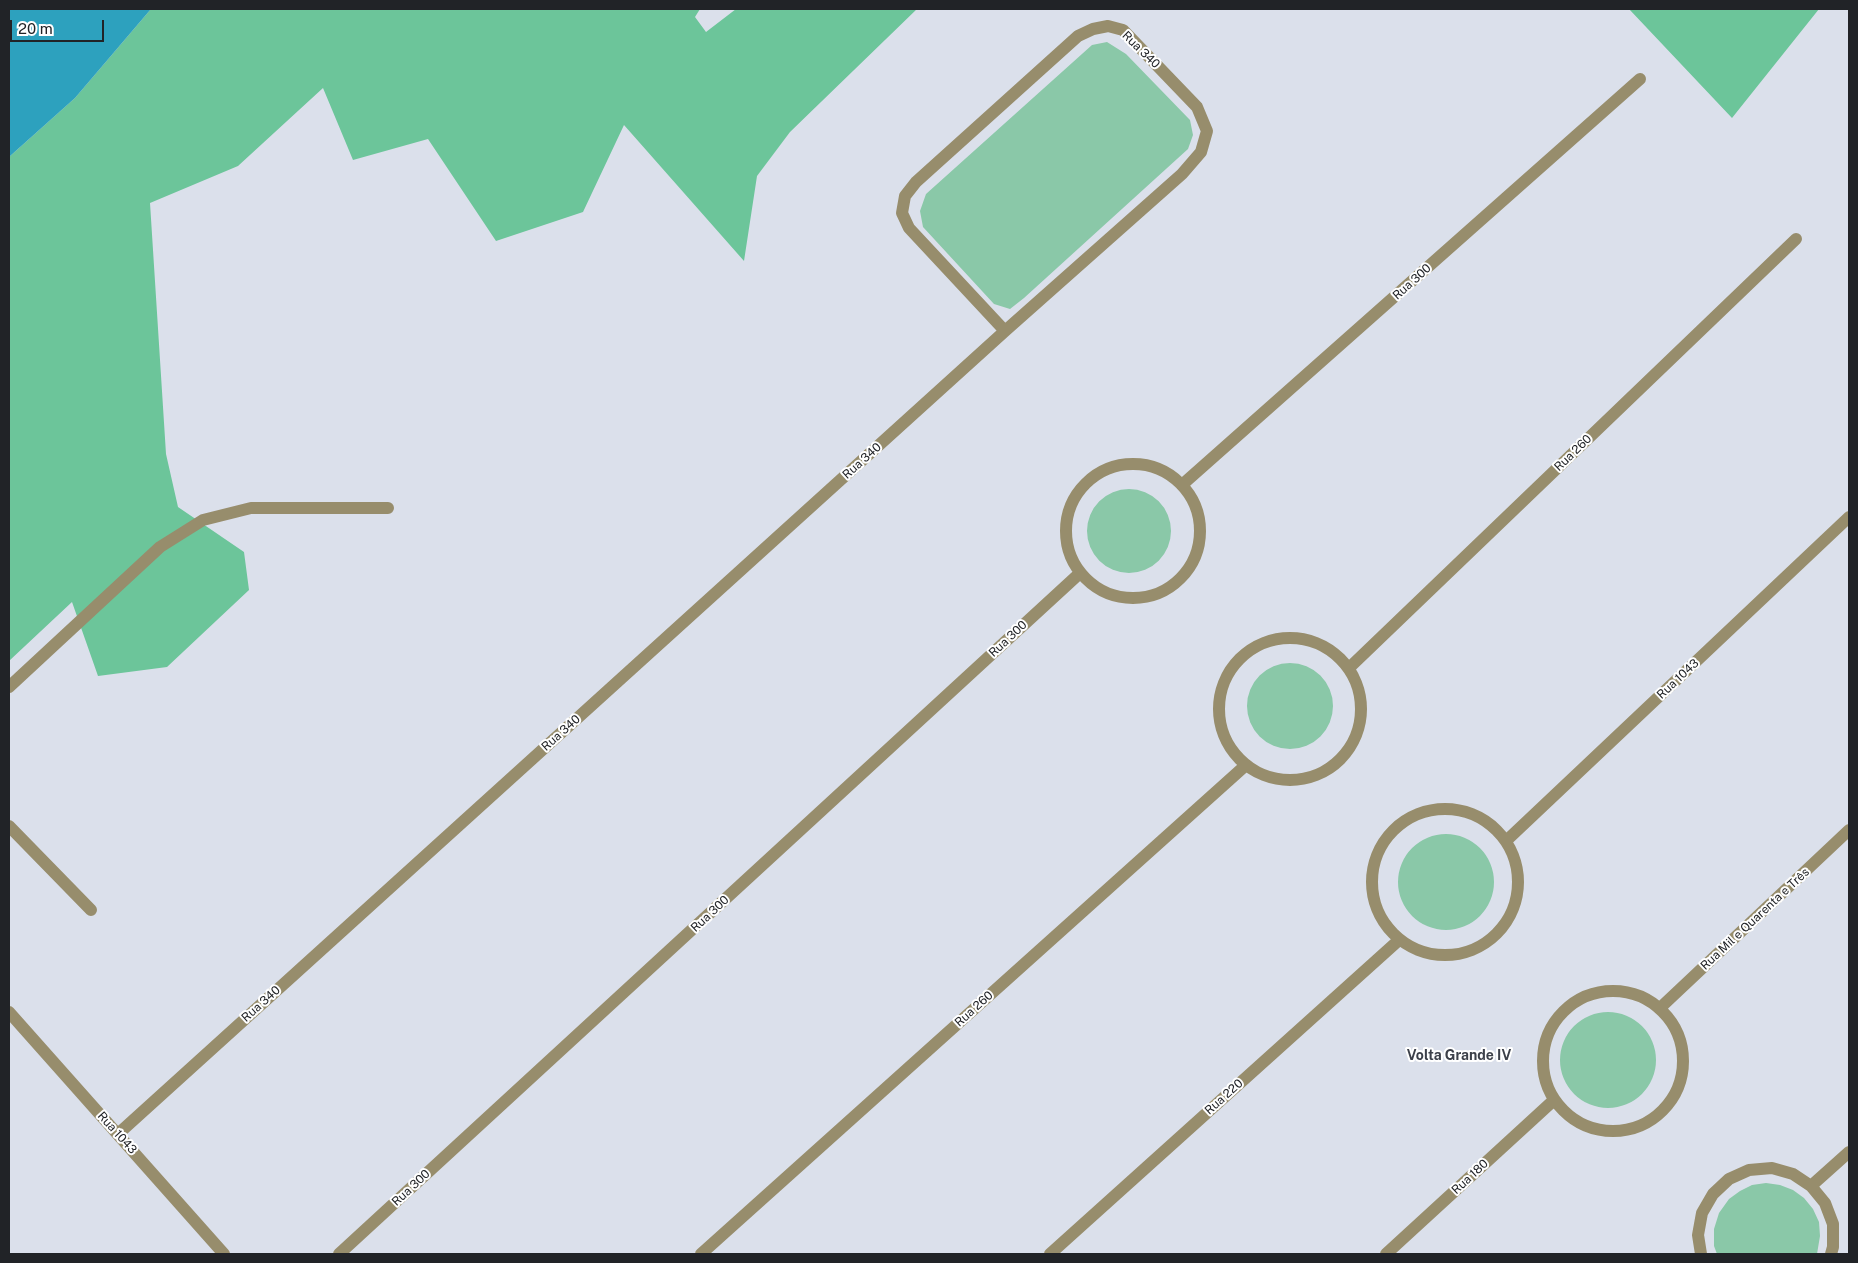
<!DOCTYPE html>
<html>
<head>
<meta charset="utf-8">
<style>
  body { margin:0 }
  #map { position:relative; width:1858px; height:1263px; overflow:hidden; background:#dbe0eb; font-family:"Public Sans",sans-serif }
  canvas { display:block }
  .frame { position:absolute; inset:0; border:10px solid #212327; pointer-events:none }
  .scale { position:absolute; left:10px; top:20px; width:94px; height:22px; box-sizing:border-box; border:2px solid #212327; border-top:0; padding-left:6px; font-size:15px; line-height:18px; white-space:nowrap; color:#212327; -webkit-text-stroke:4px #fff; paint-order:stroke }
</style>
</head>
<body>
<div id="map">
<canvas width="1858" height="1263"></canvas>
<div class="frame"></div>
<div class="scale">20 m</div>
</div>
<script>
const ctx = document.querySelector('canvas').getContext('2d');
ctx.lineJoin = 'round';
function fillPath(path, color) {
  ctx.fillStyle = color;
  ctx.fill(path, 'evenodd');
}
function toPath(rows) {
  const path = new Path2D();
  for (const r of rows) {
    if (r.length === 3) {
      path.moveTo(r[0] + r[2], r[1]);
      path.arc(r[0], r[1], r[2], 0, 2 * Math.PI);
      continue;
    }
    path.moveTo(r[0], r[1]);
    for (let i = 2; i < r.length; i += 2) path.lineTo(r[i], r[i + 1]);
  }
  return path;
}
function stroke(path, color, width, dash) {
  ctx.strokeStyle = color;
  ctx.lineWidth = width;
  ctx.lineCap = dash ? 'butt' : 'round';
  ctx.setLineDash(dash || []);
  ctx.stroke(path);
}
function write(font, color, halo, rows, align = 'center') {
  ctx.font = font + ' "Public Sans",sans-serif';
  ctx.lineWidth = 4;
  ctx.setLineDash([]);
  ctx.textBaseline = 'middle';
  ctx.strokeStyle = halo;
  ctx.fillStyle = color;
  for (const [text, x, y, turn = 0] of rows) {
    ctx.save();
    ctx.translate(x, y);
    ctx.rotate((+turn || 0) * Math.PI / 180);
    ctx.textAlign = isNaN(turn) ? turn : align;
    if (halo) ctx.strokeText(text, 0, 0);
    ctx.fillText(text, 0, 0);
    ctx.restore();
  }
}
fillPath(toPath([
  [1107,42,1126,54,1190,120,1193,135,1188,149,1024,298,1010,309,994,304,923,227,920,211,926,194,1092,45],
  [1129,531,42],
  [1290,706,43],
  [1446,882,48],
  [1608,1060,48],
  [1766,1183,1780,1185,1793,1190,1804,1198,1813,1209,1819,1222,1820,1236,1817,1254,1717,1254,1714,1246,1714,1229,1719,1213,1729,1199,1740,1191,1752,1185]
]), '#8ac8a8');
fillPath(toPath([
  [151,9,700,9,695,17,706,32,736,9,917,9,790,132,757,176,744,261,624,125,583,212,496,241,428,139,353,160,323,88,238,166,150,203,166,454,178,507,244,552,249,590,167,667,98,676,72,602,9,661,9,157,75,98],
  [1629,9,1819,9,1732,118]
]), '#6cc59a');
fillPath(toPath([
  [9,9,151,9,75,98,9,157]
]), '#2da1be');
stroke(toPath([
  [1133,531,67],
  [1183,484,1640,79],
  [1290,709,71],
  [1349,668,1796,239],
  [9,687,160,547,203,520,251,508,388,508],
  [1445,882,73],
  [9,826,91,910],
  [1506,841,1849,517],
  [1613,1061,70],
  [1660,1008,1849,830],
  [9,1012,224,1254],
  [118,1134,1005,331,1182,174,1201,152,1207,131,1197,107,1123,30,1108,26,1093,29,1078,36,916,182,905,196,902,213,909,228,1005,331],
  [1811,1186,1849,1152],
  [339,1254,1080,573],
  [701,1254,1246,765],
  [1050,1254,1399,940],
  [1386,1254,1554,1100],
  [1701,1254,1698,1235,1702,1213,1713,1194,1729,1179,1749,1170,1772,1168,1793,1174,1811,1186,1825,1203,1833,1224,1833,1247,1831,1254]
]), '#978d6c', 12);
write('12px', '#212327', '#fff', [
  ["Rua 340",1141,50,44],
  ["Rua 300",1412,282,-42],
  ["Rua 260",1573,453,-44],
  ["Rua 340",862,461,-42],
  ["Rua 300",1008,639,-43],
  ["Rua 1043",1678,679,-43],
  ["Rua 340",561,733,-42],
  ["Rua 300",710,914,-43],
  ["Rua Mil e Quarenta e Três",1755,919,-43],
  ["Rua 340",261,1004,-42],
  ["Rua 260",974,1009,-42],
  ["Rua 220",1224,1097,-42],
  ["Rua 1043",117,1133,48],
  ["Rua 180",1470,1177,-43],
  ["Rua 300",411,1188,-43]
]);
write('bold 14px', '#3c4049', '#fff', [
  ["Volta Grande IV",1459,1056]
]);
</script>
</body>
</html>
